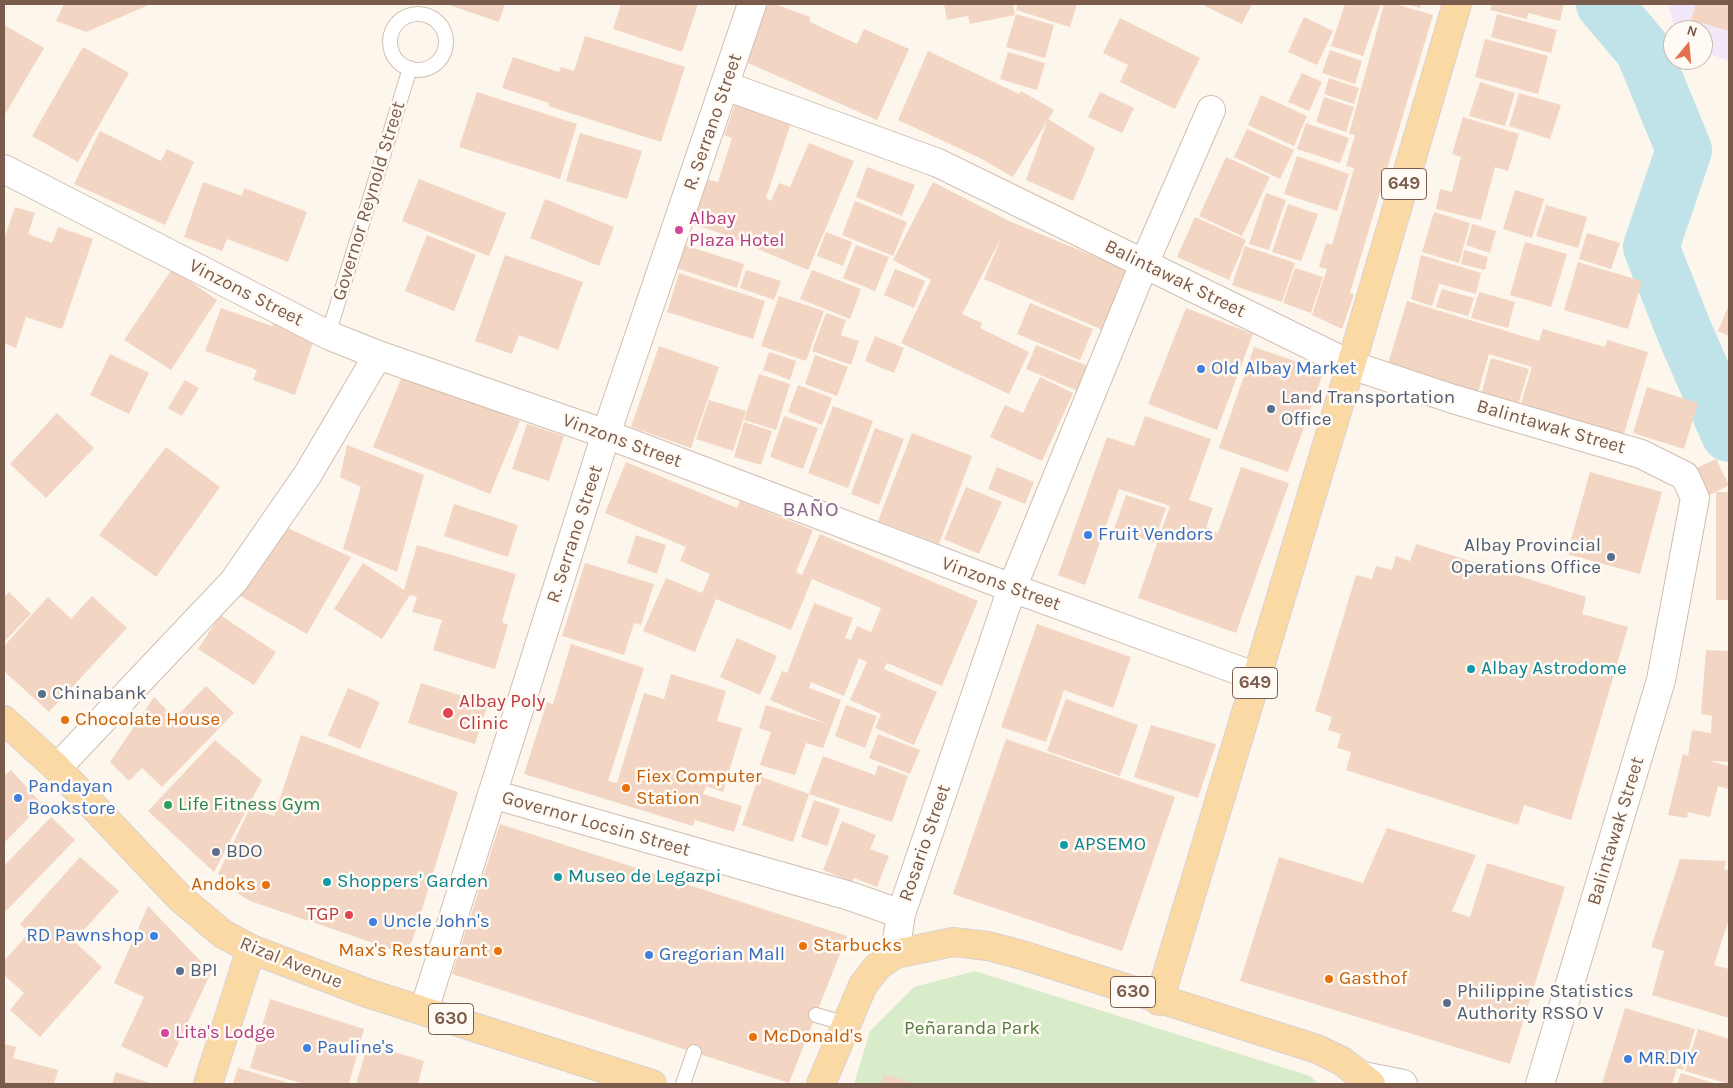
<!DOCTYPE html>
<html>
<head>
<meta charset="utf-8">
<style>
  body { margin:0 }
  #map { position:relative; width:1733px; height:1088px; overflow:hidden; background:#fdf6ec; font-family:Karla,sans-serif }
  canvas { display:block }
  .frame { position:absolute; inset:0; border:5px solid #7a5c4d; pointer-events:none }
  .north { position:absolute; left:1663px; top:20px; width:50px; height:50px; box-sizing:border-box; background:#fffaf3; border:1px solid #cabbb1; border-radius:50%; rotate:17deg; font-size:14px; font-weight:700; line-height:20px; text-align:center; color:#7a5c4d }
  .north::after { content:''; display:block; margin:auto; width:18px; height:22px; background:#e76f51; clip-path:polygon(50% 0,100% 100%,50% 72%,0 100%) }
</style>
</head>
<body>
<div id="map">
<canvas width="1733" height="1088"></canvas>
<div class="frame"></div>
<div class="north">N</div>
</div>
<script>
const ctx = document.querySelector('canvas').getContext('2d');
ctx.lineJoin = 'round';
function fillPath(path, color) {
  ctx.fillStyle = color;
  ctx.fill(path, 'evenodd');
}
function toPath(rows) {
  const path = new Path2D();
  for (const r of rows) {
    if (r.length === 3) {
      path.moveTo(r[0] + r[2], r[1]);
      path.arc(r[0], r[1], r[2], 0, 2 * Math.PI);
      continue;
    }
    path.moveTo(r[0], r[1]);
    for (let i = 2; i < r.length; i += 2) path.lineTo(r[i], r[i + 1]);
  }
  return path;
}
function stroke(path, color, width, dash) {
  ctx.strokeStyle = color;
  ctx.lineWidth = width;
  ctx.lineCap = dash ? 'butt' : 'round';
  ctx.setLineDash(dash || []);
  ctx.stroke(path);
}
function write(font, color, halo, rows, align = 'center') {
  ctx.font = font + ' Karla,sans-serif';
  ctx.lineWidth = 5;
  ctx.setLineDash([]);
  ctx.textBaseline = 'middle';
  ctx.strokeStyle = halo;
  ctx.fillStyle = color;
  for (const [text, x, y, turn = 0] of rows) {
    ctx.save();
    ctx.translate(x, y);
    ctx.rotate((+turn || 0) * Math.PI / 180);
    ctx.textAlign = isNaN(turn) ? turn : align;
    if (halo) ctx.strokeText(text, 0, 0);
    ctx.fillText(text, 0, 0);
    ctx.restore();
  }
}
fillPath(toPath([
  [1668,4,1729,4,1729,61,1703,52,1703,30,1675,30]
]), '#f3e8fa');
fillPath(toPath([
  [975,971,1310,1076,1318,1084,854,1084,870,1031,914,987]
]), '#d8ecc9');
stroke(toPath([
  [1604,4,1643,50,1684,150,1651,247,1685,333,1729,434]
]), '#bfe3e8', 56);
fillPath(toPath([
  [64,4,151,4,86,32,56,21],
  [446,4,505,4,499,22],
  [621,4,698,4,682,52,613,29],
  [759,4,775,4,810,17,810,22,857,44,864,29,909,49,877,120,739,59],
  [944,4,1013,4,1015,15,970,24,968,16,947,20],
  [1018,4,1077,4,1070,27,1016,10],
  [1201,4,1252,4,1242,24],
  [1345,4,1381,4,1363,56,1331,46],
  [1384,4,1395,4,1433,15,1350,293,1354,294,1342,329,1312,315,1327,269,1319,267,1326,243,1332,245,1354,168,1346,166,1355,135,1349,134],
  [1407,4,1421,4,1420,8],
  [1492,4,1564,4,1560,21,1528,13,1527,19,1490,10],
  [1696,4,1729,4,1729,31,1691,20],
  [1016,14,1054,25,1045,58,1006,47],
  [1497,14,1557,30,1551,53,1491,37],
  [1304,17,1333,31,1317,65,1288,52],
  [1120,18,1200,58,1175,109,1120,82,1128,65,1103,53],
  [4,25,44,48,4,116],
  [585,36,685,67,661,142,548,106,549,103,502,88,513,57,559,72,561,67,574,71],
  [1485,39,1548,56,1538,94,1475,77],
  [83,47,129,73,78,162,32,136],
  [1330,50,1362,61,1355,84,1322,73],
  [928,51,1019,94,1021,91,1054,110,1013,177,980,158,898,120],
  [1008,52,1045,63,1037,90,1000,79],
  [1302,73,1322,82,1309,111,1288,102],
  [1329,78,1359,88,1354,104,1324,94],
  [1480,82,1515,93,1505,126,1469,116],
  [477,92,577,124,560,179,459,147],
  [1100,92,1134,108,1122,133,1088,117],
  [1519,93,1561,105,1550,139,1509,126],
  [1261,95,1307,116,1294,146,1248,125],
  [1324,97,1354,107,1346,132,1316,122],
  [737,98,793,117,766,198,771,201,779,183,790,187,809,143,854,161,808,270,720,233,690,223,705,179,718,182,732,138,724,135],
  [1463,117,1519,134,1508,171,1495,167,1481,220,1436,209,1440,189,1452,192,1461,157,1452,154],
  [1048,119,1095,148,1073,201,1026,180],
  [1306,123,1349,138,1340,163,1297,149],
  [1247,129,1294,150,1280,179,1234,157],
  [100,131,161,161,167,149,194,162,165,225,74,184],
  [580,133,642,151,627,199,566,181],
  [1297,156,1349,174,1337,211,1284,194],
  [1226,157,1270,177,1242,236,1199,216],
  [867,167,915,185,902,216,856,197],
  [419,179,506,213,489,256,402,221],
  [203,182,242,196,244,188,307,212,288,262,227,239,222,251,184,237],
  [933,182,1009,221,1130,271,1105,331,984,279,1002,236,962,314,982,323,980,328,1029,352,1009,394,901,343,931,280,893,260],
  [1515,190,1544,199,1532,238,1503,229],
  [1266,193,1286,200,1269,250,1249,244],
  [545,199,614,227,599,266,530,238],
  [855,201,907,222,893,256,842,235],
  [1288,204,1318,214,1301,261,1272,252],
  [1546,205,1587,217,1578,248,1536,236],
  [15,207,35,213,28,234,52,243,58,227,93,239,62,329,26,317,16,348,4,343,4,239],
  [1434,212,1470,223,1459,263,1422,252],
  [1195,217,1246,240,1229,280,1177,257],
  [1472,224,1496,231,1490,253,1466,245],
  [826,232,852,242,843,266,817,256],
  [1587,233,1620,243,1611,269,1579,259],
  [427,235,476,255,454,311,405,291],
  [1525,242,1567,254,1551,307,1510,295],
  [684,245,744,264,737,288,676,268],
  [856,245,889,257,875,291,843,278],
  [1245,246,1295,263,1282,302,1232,285],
  [1464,250,1488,257,1485,270,1461,264],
  [505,255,583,282,558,350,519,335,512,354,475,341],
  [1421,255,1481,273,1476,294,1423,279,1439,284,1432,306,1411,299],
  [1578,262,1642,281,1628,329,1564,310],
  [1295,268,1323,277,1311,313,1283,303],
  [172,269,217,300,171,370,124,340],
  [895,269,925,281,914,308,884,295],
  [746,270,781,281,774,300,740,288],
  [812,270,861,289,850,319,800,299],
  [679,273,765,301,753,339,667,312],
  [1442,289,1474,298,1468,316,1436,307],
  [1479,292,1515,302,1508,328,1471,318],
  [779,296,824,311,806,361,761,346],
  [1407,301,1539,341,1543,329,1605,347,1607,340,1648,352,1623,437,1520,407,1532,367,1489,354,1478,393,1387,367],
  [1030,303,1093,329,1080,360,1017,334],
  [1729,305,1729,336,1718,331],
  [221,308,272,326,275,317,317,331,295,395,253,380,257,370,205,351],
  [1186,308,1253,334,1217,430,1148,404],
  [826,313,846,320,841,335,859,341,851,365,812,351],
  [875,336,904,348,894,373,865,361],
  [1036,345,1090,367,1080,392,1026,369],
  [659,346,719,367,691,448,631,427],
  [1254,347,1324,371,1288,472,1219,448],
  [769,352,796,361,790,380,763,370],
  [110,354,149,373,129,414,90,395],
  [815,355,848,367,837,396,805,384],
  [1491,358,1529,369,1518,405,1481,395],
  [403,374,520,421,490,494,373,447],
  [759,374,790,384,776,430,744,420],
  [1040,377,1073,393,1042,461,990,437,1005,405,1023,413],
  [185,380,199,388,182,416,168,408],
  [798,385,832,398,822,425,788,412],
  [1647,387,1698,403,1684,449,1633,433],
  [709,400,746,411,733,451,696,439],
  [833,406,873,421,848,488,808,473],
  [57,413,94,448,46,498,10,464],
  [784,416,818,428,803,469,770,457],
  [1145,416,1211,439,1189,500,1213,508,1206,528,1218,533,1241,467,1289,483,1236,633,1138,598,1170,506,1119,489,1085,585,1058,575,1107,437,1134,446],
  [744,422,772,431,761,465,734,457],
  [527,424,564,436,549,481,512,469],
  [875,428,904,439,879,505,851,494],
  [912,433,972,456,939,544,878,521],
  [347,445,424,475,397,572,343,549,361,487,340,477],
  [166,447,220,487,156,577,99,535],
  [1716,459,1729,485,1716,492,1729,492,1729,600,1716,600,1716,492,1708,496,1695,469],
  [626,462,737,508,740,501,813,530,796,572,802,575,820,534,978,601,942,686,887,663,884,669,937,692,914,745,875,728,881,714,850,700,867,662,859,658,844,696,811,682,809,688,841,700,823,748,806,743,795,775,760,765,771,732,759,728,766,705,827,724,770,700,782,671,787,673,814,603,853,618,845,638,851,640,857,626,871,632,881,608,812,579,791,630,716,599,695,652,643,631,666,578,702,593,710,574,680,561,686,547,605,513],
  [997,467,1034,482,1025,504,988,489],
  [1590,472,1662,492,1640,574,1567,554],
  [966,487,1002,502,979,554,944,539],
  [1126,495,1166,508,1154,542,1114,529],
  [454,504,518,525,508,557,444,536],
  [281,525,351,557,307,634,237,594],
  [636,535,666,545,657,574,627,563],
  [1416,544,1586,597,1582,614,1628,627,1571,820,1524,805,1518,825,1346,770,1351,752,1337,748,1341,734,1328,730,1332,717,1315,711,1356,575,1372,579,1376,566,1392,570,1396,556,1410,561],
  [417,545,516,574,502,622,508,625,495,669,433,650,442,620,412,612,417,597,410,595,382,639,334,609,363,563,404,590],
  [585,563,654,584,641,625,634,623,624,655,562,636],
  [9,592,31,614,4,642,4,597],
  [92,596,127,628,49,712,4,671,4,646,48,597,71,619],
  [220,615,276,652,254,685,198,649],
  [1037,624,1131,657,1113,708,1064,690,1046,742,1001,727],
  [737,638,777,656,760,695,720,677],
  [571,644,644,668,608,781,617,783,644,693,664,699,671,674,726,691,717,721,742,728,723,792,706,786,703,794,742,806,734,832,695,820,693,826,524,774,547,702,553,704],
  [1706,650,1729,651,1729,762,1709,761,1729,766,1729,789,1718,786,1710,817,1688,812,1687,818,1668,815,1683,754,1688,756,1692,730,1711,733,1712,716,1701,714],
  [421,683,488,704,475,744,408,723],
  [206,686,234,713,162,787,142,768,129,781,110,762,154,697,175,718],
  [348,688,380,702,360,749,328,735],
  [1066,699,1138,725,1120,776,1047,751],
  [846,705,877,716,865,748,835,736],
  [1151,725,1216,744,1198,798,1134,777],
  [878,734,920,750,910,774,869,758],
  [301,735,458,792,412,942,400,952,250,901,231,889,218,874,250,808,274,816],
  [1006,739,1175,797,1122,951,953,894],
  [215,740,262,780,214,872,148,811],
  [823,756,875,775,878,765,908,776,892,822,809,794],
  [11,770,42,804,4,843,4,776],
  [759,776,809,794,793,842,742,825],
  [814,800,840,809,827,846,801,837],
  [51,817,75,840,6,911,4,909,4,866],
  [842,821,876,835,870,849,889,856,877,887,854,878,852,882,823,870],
  [500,824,847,936,789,1083,452,974],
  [1387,828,1476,855,1452,911,1470,917,1487,863,1565,887,1510,1064,1240,981,1279,857,1363,883],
  [80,857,119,891,74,941,102,967,40,1037,10,1010,24,993,4,975,4,961,29,933,20,924],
  [1680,859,1726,861,1724,869,1729,871,1729,919,1714,965,1729,969,1729,1018,1652,995,1664,951,1651,947],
  [148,906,211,972,167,1068,121,1046,144,997,114,983],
  [270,999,364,1029,349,1084,304,1084,250,1068],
  [1625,1008,1695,1029,1683,1070,1677,1068,1672,1084,1602,1084],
  [1698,1029,1729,1039,1729,1084,1685,1071],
  [4,1044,16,1047,13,1058,58,1070,54,1084,4,1084],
  [368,1044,424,1061,418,1084,356,1084],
  [238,1068,292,1084,233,1084],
  [116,1072,153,1084,112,1084],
  [1681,1073,1716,1084,1677,1084],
  [884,1074,915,1084,881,1084]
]), '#f3d5c3');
const service = toPath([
  [418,42,28],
  [328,335,410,68],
  [816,1015,847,1024],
  [683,1084,694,1052]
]);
const minor = toPath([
  [726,86,938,163,1351,365,1453,399,1641,454,1685,476,1695,498,1661,680,1540,1084],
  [4,169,328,335,378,355,606,434,1012,588,1257,677],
  [57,768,234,581,308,474,378,355],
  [492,794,850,896,901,914],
  [895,954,901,914,1012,588,1144,264,1211,110],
  [424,1010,606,434,752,4]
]);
const tertiary = toPath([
  [1363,1076,1403,1084]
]);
const primary = toPath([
  [4,720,57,768,180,898,223,934,251,949,367,993,652,1084],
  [1159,1001,1351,365,1457,4],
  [208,1084,251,949],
  [821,1084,863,985,878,966,895,954,953,942,988,946,1022,955,1317,1049,1342,1061,1371,1084]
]);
stroke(service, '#d1beb0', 16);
stroke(minor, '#d1beb0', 30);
stroke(tertiary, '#d1beb0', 30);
stroke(primary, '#dad1cd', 30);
stroke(service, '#fff', 14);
stroke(minor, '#fff', 28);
stroke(tertiary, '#fff', 28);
stroke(primary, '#fbd9a5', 28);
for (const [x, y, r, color] of [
  [679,230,5,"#d1479c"],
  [1201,369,5,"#3f7fe0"],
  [1271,409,5,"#5c6f8a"],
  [1088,535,5,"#3f7fe0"],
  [1611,557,5,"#5c6f8a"],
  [1471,669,5,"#0f9aa8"],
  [42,694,5,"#5c6f8a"],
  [448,713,6,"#e0444e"],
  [65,720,5,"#e8710a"],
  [626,788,5,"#e8710a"],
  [18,798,5,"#3f7fe0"],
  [168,805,5,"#2e9e5b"],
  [1064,845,5,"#0f9aa8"],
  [216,852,5,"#5c6f8a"],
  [558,877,5,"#0f9aa8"],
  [327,882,5,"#0f9aa8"],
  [266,885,5,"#e8710a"],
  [349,915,5,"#e0444e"],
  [373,922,5,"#3f7fe0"],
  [154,936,5,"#3f7fe0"],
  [803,946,5,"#e8710a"],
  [498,951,5,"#e8710a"],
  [649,955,5,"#3f7fe0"],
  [180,971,5,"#5c6f8a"],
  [1329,979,5,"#e8710a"],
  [1447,1003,5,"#5c6f8a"],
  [165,1033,5,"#d1479c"],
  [753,1037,5,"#e8710a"],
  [307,1048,5,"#3f7fe0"],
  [1628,1059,5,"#3f7fe0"]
]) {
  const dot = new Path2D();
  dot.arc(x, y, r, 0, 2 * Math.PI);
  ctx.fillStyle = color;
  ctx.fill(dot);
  stroke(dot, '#fffaf3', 2);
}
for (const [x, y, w] of [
  [1404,184,45],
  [1255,683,45],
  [1133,992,45],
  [451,1019,45]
]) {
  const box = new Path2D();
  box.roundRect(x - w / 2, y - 15.5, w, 31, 4);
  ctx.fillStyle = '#fffaf3';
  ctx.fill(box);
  stroke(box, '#7a5c4d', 1);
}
write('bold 18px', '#7a5c4d', null, [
  ["649",1404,184],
  ["649",1255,683],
  ["630",1133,992],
  ["630",451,1019]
]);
write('19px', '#7a5c4d', '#fffaf3', [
  ["R. Serrano Street",713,122,-71],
  ["Governor Reynold Street",369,201,-73],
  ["Balintawak Street",1175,279,26],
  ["Vinzons Street",246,293,27],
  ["Balintawak Street",1551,427,16],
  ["Vinzons Street",622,441,20],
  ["R. Serrano Street",575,534,-72],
  ["Vinzons Street",1001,584,20],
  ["Governor Locsin Street",596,824,16],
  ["Balintawak Street",1616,831,-73],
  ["Rosario Street",925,843,-71],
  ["Rizal Avenue",291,963,22]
]);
write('19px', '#b23c85', '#fffaf3', [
  ["Albay",689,219],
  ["Plaza Hotel",689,241],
  ["Lita's Lodge",175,1033]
], 'left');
write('19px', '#366cbe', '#fffaf3', [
  ["Old Albay Market",1211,369],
  ["Fruit Vendors",1098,535],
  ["Pandayan",28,787],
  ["Bookstore",28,809],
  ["Uncle John's",383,922],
  ["RD Pawnshop",144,936,"right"],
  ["Gregorian Mall",659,955],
  ["Pauline's",317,1048],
  ["MR.DIY",1638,1059]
], 'left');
write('19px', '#4e5e75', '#fffaf3', [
  ["Land Transportation",1281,398],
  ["Office",1281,420],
  ["Albay Provincial",1601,546,"right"],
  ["Operations Office",1601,568,"right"],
  ["Chinabank",52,694],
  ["BDO",226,852],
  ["BPI",190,971],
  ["Philippine Statistics",1457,992],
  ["Authority RSSO V",1457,1014]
], 'left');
write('19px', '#0d838f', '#fffaf3', [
  ["Albay Astrodome",1481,669],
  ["APSEMO",1074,845],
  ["Museo de Legazpi",568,877],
  ["Shoppers' Garden",337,882]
], 'left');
write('19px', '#be3a42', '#fffaf3', [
  ["Albay Poly",459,702],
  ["Clinic",459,724],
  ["TGP",339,915,"right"]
], 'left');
write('19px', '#c56008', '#fffaf3', [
  ["Chocolate House",75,720],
  ["Fiex Computer",636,777],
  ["Station",636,799],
  ["Andoks",256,885,"right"],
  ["Starbucks",813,946],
  ["Max's Restaurant",488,951,"right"],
  ["Gasthof",1339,979],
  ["McDonald's",763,1037]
], 'left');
write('19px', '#27864d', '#fffaf3', [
  ["Life Fitness Gym",178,805]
], 'left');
write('19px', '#537a41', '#fffaf3', [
  ["Peñaranda Park",972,1029]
]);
ctx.letterSpacing = '1px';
write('21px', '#846695', '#fffaf3', [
  ["BAÑO",811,510]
]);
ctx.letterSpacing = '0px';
</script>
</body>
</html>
